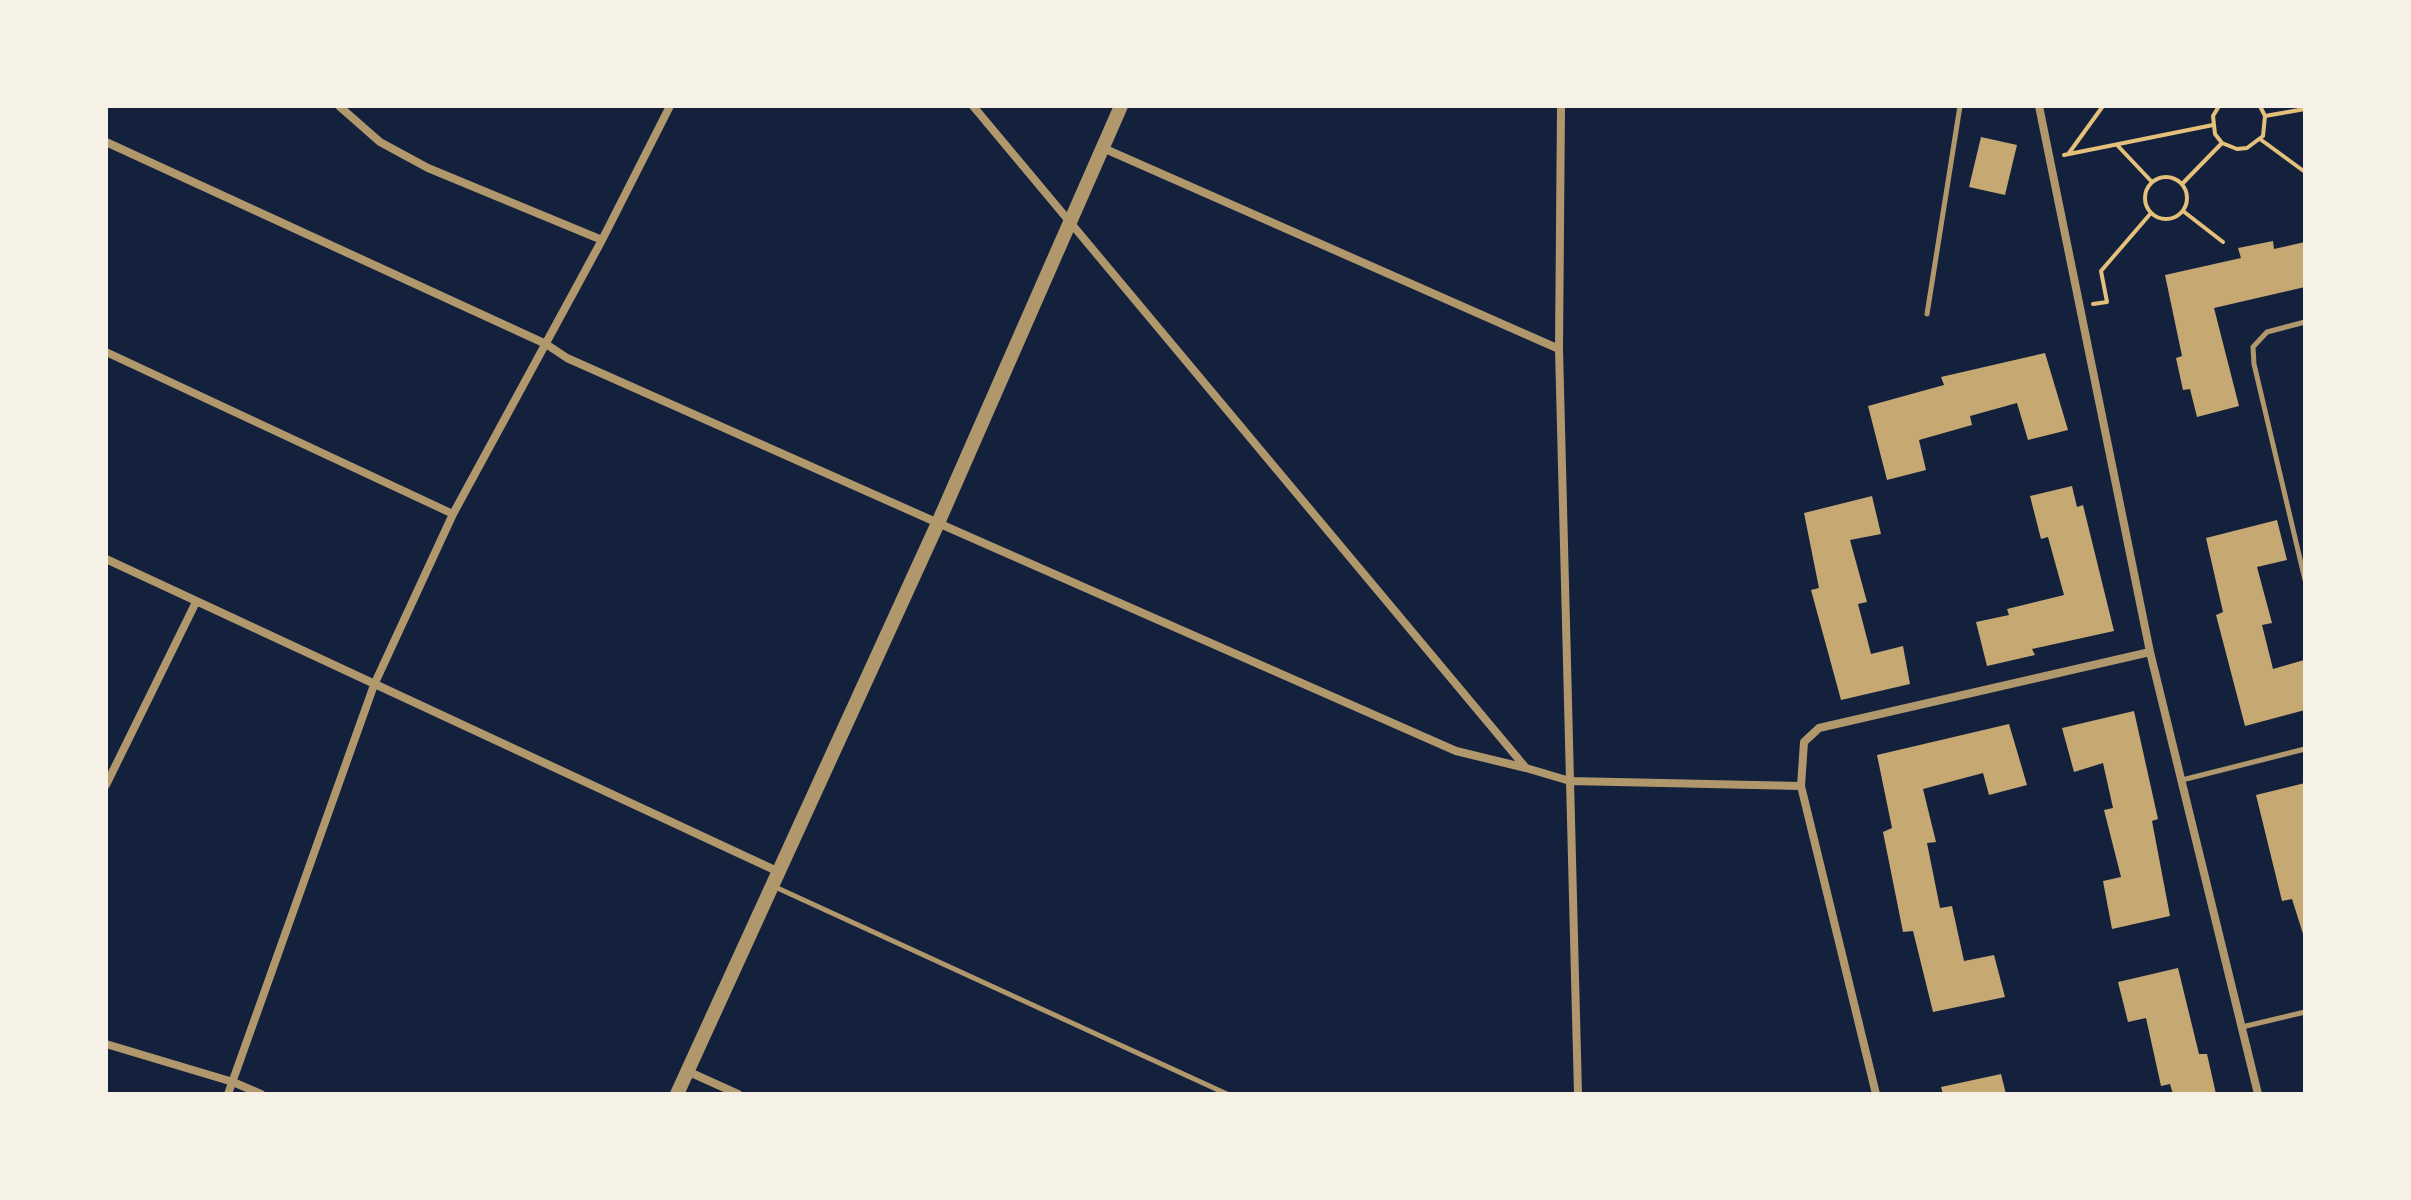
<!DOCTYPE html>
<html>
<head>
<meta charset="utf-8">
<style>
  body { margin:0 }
  #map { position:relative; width:2411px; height:1200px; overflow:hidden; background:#14213d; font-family:"Nunito Sans",sans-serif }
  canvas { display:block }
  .frame { position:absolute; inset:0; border:108px solid #f6f1e7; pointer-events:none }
</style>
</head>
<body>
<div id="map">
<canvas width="2411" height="1200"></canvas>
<div class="frame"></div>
</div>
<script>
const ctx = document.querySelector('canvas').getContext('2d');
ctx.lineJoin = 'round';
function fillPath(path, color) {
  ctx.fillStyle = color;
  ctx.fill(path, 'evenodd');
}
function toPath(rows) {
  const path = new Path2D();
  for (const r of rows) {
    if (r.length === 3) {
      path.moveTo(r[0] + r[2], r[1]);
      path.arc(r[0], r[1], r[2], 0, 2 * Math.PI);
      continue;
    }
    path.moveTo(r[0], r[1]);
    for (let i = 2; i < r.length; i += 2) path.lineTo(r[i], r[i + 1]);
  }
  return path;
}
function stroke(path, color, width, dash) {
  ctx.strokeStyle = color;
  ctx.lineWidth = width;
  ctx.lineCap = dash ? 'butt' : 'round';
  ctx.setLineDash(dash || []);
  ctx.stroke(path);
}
fillPath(toPath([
  [1981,137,2017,145,2005,195,1969,187],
  [2273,241,2274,249,2305,242,2305,287,2214,308,2239,406,2197,417,2190,389,2183,390,2176,358,2182,356,2165,275,2241,258,2238,248],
  [2045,353,2068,430,2028,440,2017,403,1970,416,1972,425,1919,440,1926,470,1887,480,1868,406,1944,385,1941,377],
  [2072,486,2077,507,2083,505,2114,631,2032,649,2035,655,1987,666,1976,622,2009,615,2007,609,2064,595,2048,537,2041,539,2030,496],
  [1872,496,1881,534,1850,540,1867,602,1858,604,1871,654,1903,646,1910,684,1841,700,1811,590,1819,588,1804,513],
  [2277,520,2287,560,2257,567,2272,623,2262,625,2273,669,2304,660,2305,710,2245,726,2216,615,2223,612,2206,538],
  [2134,711,2158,819,2152,821,2170,916,2112,929,2103,881,2121,877,2104,810,2113,808,2103,763,2074,772,2062,728],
  [2009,724,2027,785,1989,795,1983,773,1923,789,1936,842,1927,843,1940,908,1952,906,1964,961,1994,955,2005,997,1933,1012,1913,931,1903,932,1883,832,1892,828,1877,755],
  [2305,783,2305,937,2304,937,2292,899,2282,901,2256,795],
  [2178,968,2199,1054,2207,1054,2216,1094,2173,1094,2170,1084,2161,1086,2146,1018,2128,1022,2118,982],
  [2001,1074,2006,1094,1943,1094,1941,1087]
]), '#c6a872');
stroke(toPath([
  [2219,106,2213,116,2215,134,2222,143,2237,149,2247,148,2263,136,2265,116,2260,106],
  [2265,116,2305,109],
  [2260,139,2305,172],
  [2118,146,2152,182],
  [2069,153,2103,106],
  [2064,155,2213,125],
  [2166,198,21],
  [2182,184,2222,143],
  [2183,211,2223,242],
  [2093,304,2107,302,2101,271,2151,213]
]), '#e5c07b', 4);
stroke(toPath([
  [1927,314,1960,106],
  [2305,322,2267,332,2253,347,2254,364,2305,580],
  [2182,780,2305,749],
  [773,886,1227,1094],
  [2242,1027,2305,1012]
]), '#b1986c', 5);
stroke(toPath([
  [339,106,380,142,428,168,602,240],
  [973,106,1526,768,1570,781,1801,786,1804,742,1819,728,2150,652],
  [1561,106,1559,349,1578,1094],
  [2039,106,2150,652,2258,1094],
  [106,142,546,344,567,358,938,523,1456,751,1526,768],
  [1103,148,1559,349],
  [106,352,453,514],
  [106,559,779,872],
  [106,785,196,602],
  [1801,786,1876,1094],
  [106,1044,233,1082,261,1094],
  [687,1071,738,1094],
  [228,1094,374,685,453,514,602,240,670,106]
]), '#b1986c', 8);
stroke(toPath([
  [677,1094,938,523,1121,106]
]), '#b1986c', 14);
</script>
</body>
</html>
